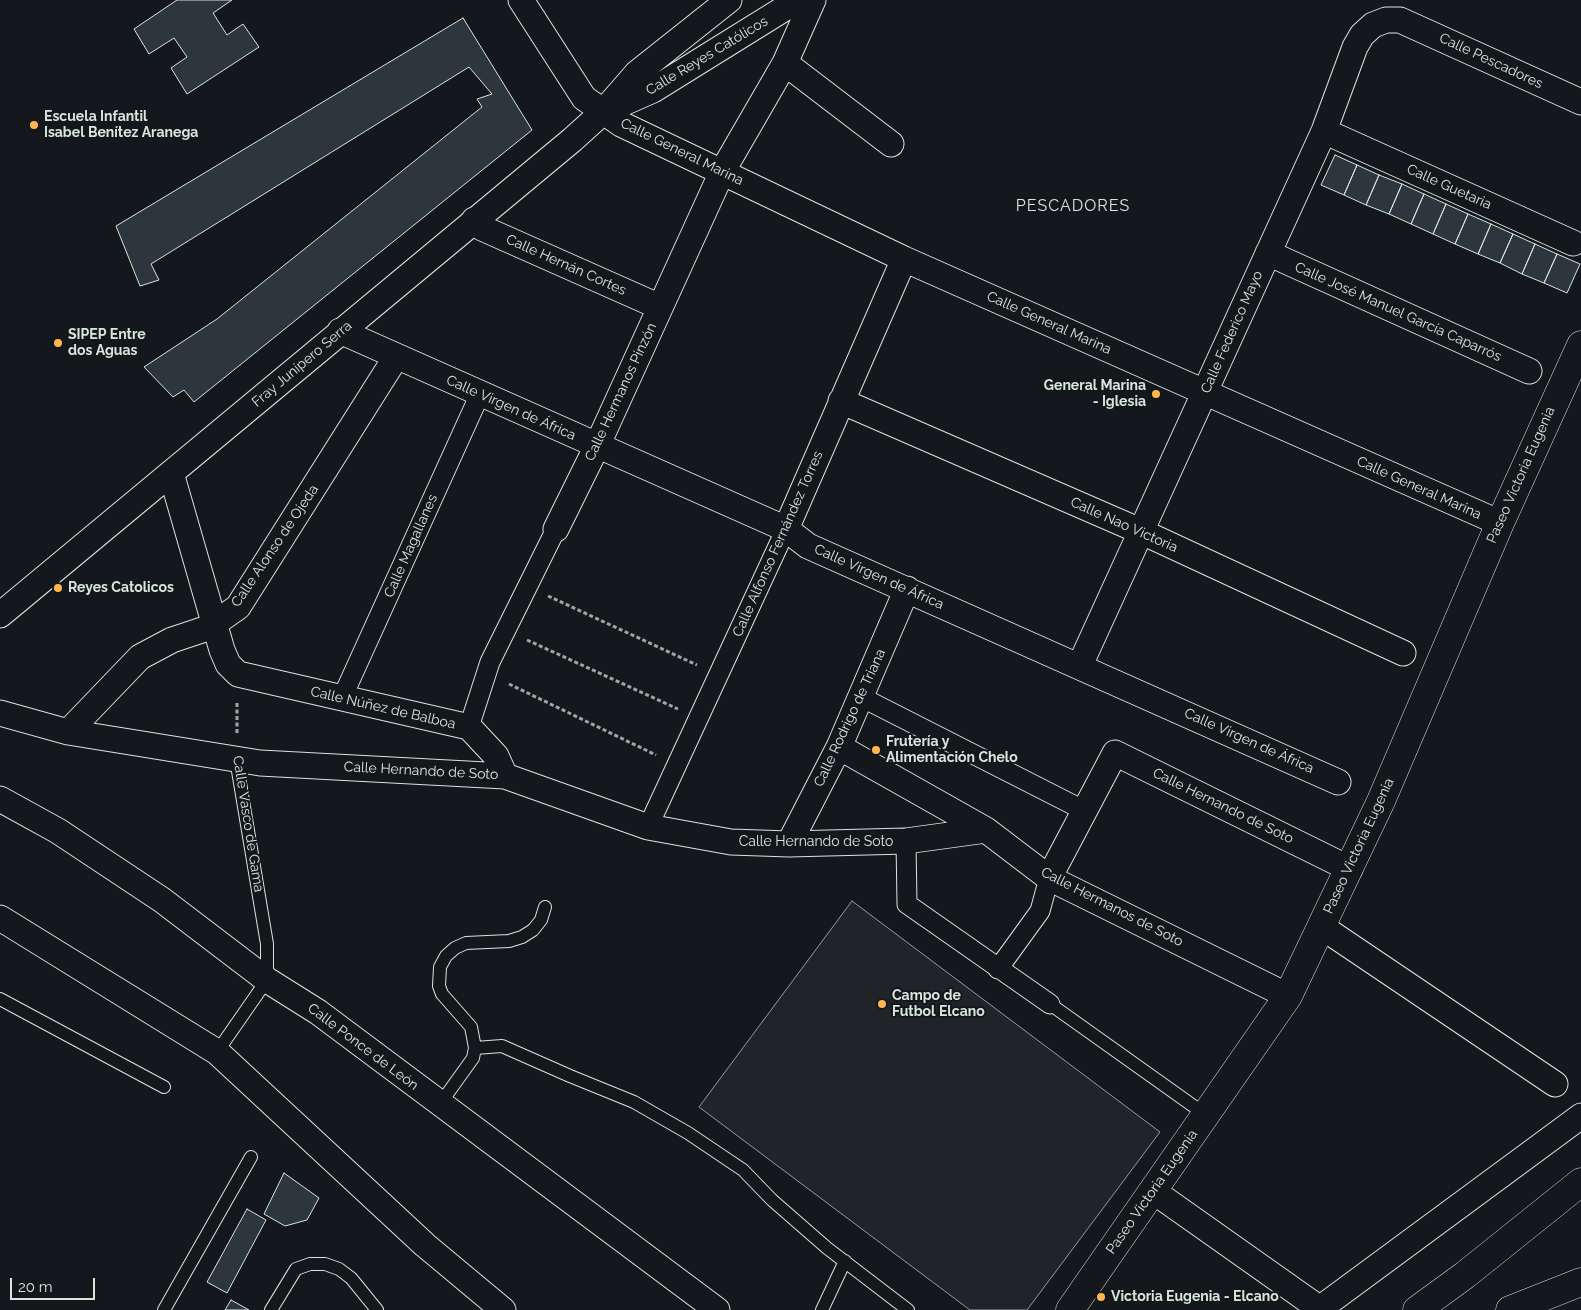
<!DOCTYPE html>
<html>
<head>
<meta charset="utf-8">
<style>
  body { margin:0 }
  #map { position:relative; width:1581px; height:1310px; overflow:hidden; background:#14181c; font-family:Raleway,sans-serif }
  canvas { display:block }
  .scale { position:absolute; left:10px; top:1278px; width:85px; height:22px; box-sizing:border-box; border:2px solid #d8e6dc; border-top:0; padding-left:6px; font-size:15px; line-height:18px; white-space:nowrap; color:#d8e6dc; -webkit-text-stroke:4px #14181c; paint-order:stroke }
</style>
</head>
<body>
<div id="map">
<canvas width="1581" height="1310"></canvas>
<div class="scale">20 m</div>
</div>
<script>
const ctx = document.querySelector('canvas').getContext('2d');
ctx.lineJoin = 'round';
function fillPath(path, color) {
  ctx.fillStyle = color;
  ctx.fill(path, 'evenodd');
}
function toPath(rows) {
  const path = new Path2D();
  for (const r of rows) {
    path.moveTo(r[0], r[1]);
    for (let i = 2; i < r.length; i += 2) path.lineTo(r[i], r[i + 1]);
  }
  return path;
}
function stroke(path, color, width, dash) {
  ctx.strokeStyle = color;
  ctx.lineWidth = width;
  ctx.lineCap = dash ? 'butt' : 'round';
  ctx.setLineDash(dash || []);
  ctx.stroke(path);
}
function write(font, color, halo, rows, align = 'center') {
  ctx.font = font + ' Raleway,sans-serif';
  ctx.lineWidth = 4;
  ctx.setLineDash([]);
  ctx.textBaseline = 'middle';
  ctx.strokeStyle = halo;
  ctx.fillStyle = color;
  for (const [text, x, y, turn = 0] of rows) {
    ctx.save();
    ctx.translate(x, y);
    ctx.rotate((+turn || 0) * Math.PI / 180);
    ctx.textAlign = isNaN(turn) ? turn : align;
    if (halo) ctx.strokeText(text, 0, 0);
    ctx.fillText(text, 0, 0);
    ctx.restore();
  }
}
const green = toPath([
  [852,901,1160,1132,1027,1310,970,1310,699,1107,852,901]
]);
fillPath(green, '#202428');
stroke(green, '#939e99', 1);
const building = toPath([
  [177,0,232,0,213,13,227,35,243,24,259,47,187,94,171,68,187,57,174,38,149,54,134,29,177,0],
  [463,18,532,130,194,402,184,390,173,397,144,367,217,319,482,107,477,99,492,94,469,67,151,264,159,280,140,286,116,226,463,18],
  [1335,155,1357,165,1344,195,1321,185,1335,155],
  [1357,165,1379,175,1366,205,1344,195,1357,165],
  [1379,175,1402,184,1389,214,1366,205,1379,175],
  [1402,184,1424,194,1411,224,1389,214,1402,184],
  [1424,194,1446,204,1433,234,1411,224,1424,194],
  [1446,204,1468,214,1455,244,1433,234,1446,204],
  [1468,214,1491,224,1478,254,1455,244,1468,214],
  [1491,224,1513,234,1500,263,1478,254,1491,224],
  [1513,234,1535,244,1522,274,1500,263,1513,234],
  [1535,244,1557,254,1544,283,1522,274,1535,244],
  [1557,254,1580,264,1567,293,1544,283,1557,254],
  [284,1173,319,1198,307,1220,285,1226,264,1214,284,1173],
  [247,1209,266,1220,227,1293,207,1282,247,1209],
  [231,1300,249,1310,225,1310,231,1300]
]);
fillPath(building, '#2c363c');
stroke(building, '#d8e6dc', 1);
const service = toPath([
  [0,999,164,1087],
  [1050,1004,1206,1115],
  [475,1048,502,1046,570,1076,634,1102,688,1133,743,1170,772,1200,827,1248,908,1310],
  [217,1052,267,980,267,944,236,759],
  [440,1104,473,1058,475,1048,471,1027,442,994,439,986,440,967,446,956,455,948,466,943,509,941,522,937,533,930,541,920,545,907],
  [164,1310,251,1157],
  [271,1310,296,1269,310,1264,325,1264,339,1269,351,1278,377,1310],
  [822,1310,845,1261]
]);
const pedestrian = toPath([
  [861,697,1085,811],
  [342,698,480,394],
  [469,727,490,662,556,529],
  [648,827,786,529],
  [906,841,907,904,1050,1004],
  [998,969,1040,911,1049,878]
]);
const minor = toPath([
  [521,0,584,98,621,124,904,259,1500,523],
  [785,63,891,144],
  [610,109,653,90,798,0],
  [1324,131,1573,243],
  [474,220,482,228,660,307],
  [1268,253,1529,371],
  [340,331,786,529,808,546,1338,782],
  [841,401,1140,531,1403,653],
  [171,473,222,650,228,664,238,674,469,727,496,756,505,776],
  [556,529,597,446,722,172,785,63,813,0],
  [786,529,904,259],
  [0,615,572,140,603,112,637,73,729,0],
  [1080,665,1324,131,1355,47,1362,35,1373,25,1386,20,1400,20,1581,102],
  [0,713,68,732,260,763,505,776,648,827,731,842,789,844,906,841,986,830],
  [68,732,140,657,172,640,208,628,238,607,396,357],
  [839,747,986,830,1049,878,1288,996],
  [0,799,58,831,162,900,267,980,318,1012,717,1310],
  [789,844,839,747,907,589],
  [1049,878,1115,753,1350,869],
  [0,918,217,1052,425,1245,503,1310],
  [1322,927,1555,1084],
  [1153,1191,1313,1304,1317,1310],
  [1318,1310,1581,1116]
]);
const tertiary = toPath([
  [1070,1310,1288,996,1381,801,1500,523,1581,345]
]);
const trunk = toPath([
  [1417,1310,1465,1275,1581,1182],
  [1510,1310,1581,1282]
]);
stroke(service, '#d8e6dc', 14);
stroke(pedestrian, '#d8e6dc', 21);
stroke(minor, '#d8e6dc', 27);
stroke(tertiary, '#d8e6dc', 29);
stroke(trunk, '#d8e6dc', 29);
stroke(toPath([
  [548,596,697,665],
  [527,640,678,709],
  [509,684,656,755],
  [237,733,237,702]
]), '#9da8a2', 3, [4, 2.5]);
stroke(service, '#14181c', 12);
stroke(pedestrian, '#14181c', 19);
stroke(minor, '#14181c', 25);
stroke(tertiary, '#14181c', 28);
stroke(trunk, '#14181c', 28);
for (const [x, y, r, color] of [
  [34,125,5,"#ffb74d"],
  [58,343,5,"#ffb74d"],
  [1156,394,5,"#ffb74d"],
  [58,588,5,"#ffb74d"],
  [876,750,5,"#ffb74d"],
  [882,1004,5,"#ffb74d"],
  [1101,1297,5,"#ffb74d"]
]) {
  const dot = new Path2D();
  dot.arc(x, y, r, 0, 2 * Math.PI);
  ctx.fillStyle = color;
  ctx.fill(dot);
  stroke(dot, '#14181c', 2);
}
write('14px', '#d8e6dc', '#14181c', [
  ["Calle Reyes Católicos",707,56,-31],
  ["Calle Pescadores",1491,61,25],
  ["Calle General Marina",682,152,26],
  ["Calle Guetaria",1449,187,24],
  ["Calle Hernán Cortes",566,265,24],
  ["Calle José Manuel García Caparrós",1398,312,24],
  ["Calle General Marina",1049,323,24],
  ["Calle Federico Mayo",1232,332,-66],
  ["Fray Junípero Serra",302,364,-40],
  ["Calle Hermanos Pinzón",621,392,-65],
  ["Calle Virgen de África",511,408,24],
  ["Paseo Victoria Eugenia",1521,475,-66],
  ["Calle General Marina",1419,488,24],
  ["Calle Nao Victoria",1124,525,24],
  ["Calle Alfonso Fernández Torres",778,544,-66],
  ["Calle Alonso de Ojeda",275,546,-56],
  ["Calle Magallanes",411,546,-66],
  ["Calle Virgen de África",879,577,24],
  ["Calle Núñez de Balboa",383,708,13],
  ["Calle Rodrigo de Triana",850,718,-65],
  ["Calle Virgen de África",1249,741,24],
  ["Calle Hernando de Soto",421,771,3],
  ["Calle Hernando de Soto",1223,806,26],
  ["Calle Vasco de Gama",248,824,81],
  ["Calle Hernando de Soto",816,842],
  ["Paseo Victoria Eugenia",1359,846,-65],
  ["Calle Hermanos de Soto",1112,907,27],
  ["Calle Ponce de León",363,1047,37],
  ["Paseo Victoria Eugenia",1152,1192,-55]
]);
write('bold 14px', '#d8e6dc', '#14181c', [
  ["Escuela Infantil",44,117],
  ["Isabel Benítez Aranega",44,133],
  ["SIPEP Entre",68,335],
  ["dos Aguas",68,351],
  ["General Marina",1146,386,"right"],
  ["- Iglesia",1146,402,"right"],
  ["Reyes Catolicos",68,588],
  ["Frutería y",886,742],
  ["Alimentación Chelo",886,758],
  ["Campo de",892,996],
  ["Futbol Elcano",892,1012],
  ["Victoria Eugenia - Elcano",1111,1297]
], 'left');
ctx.letterSpacing = '1px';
write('16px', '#d8e6dc', '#14181c', [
  ["PESCADORES",1073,206]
]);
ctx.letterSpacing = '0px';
</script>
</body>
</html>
